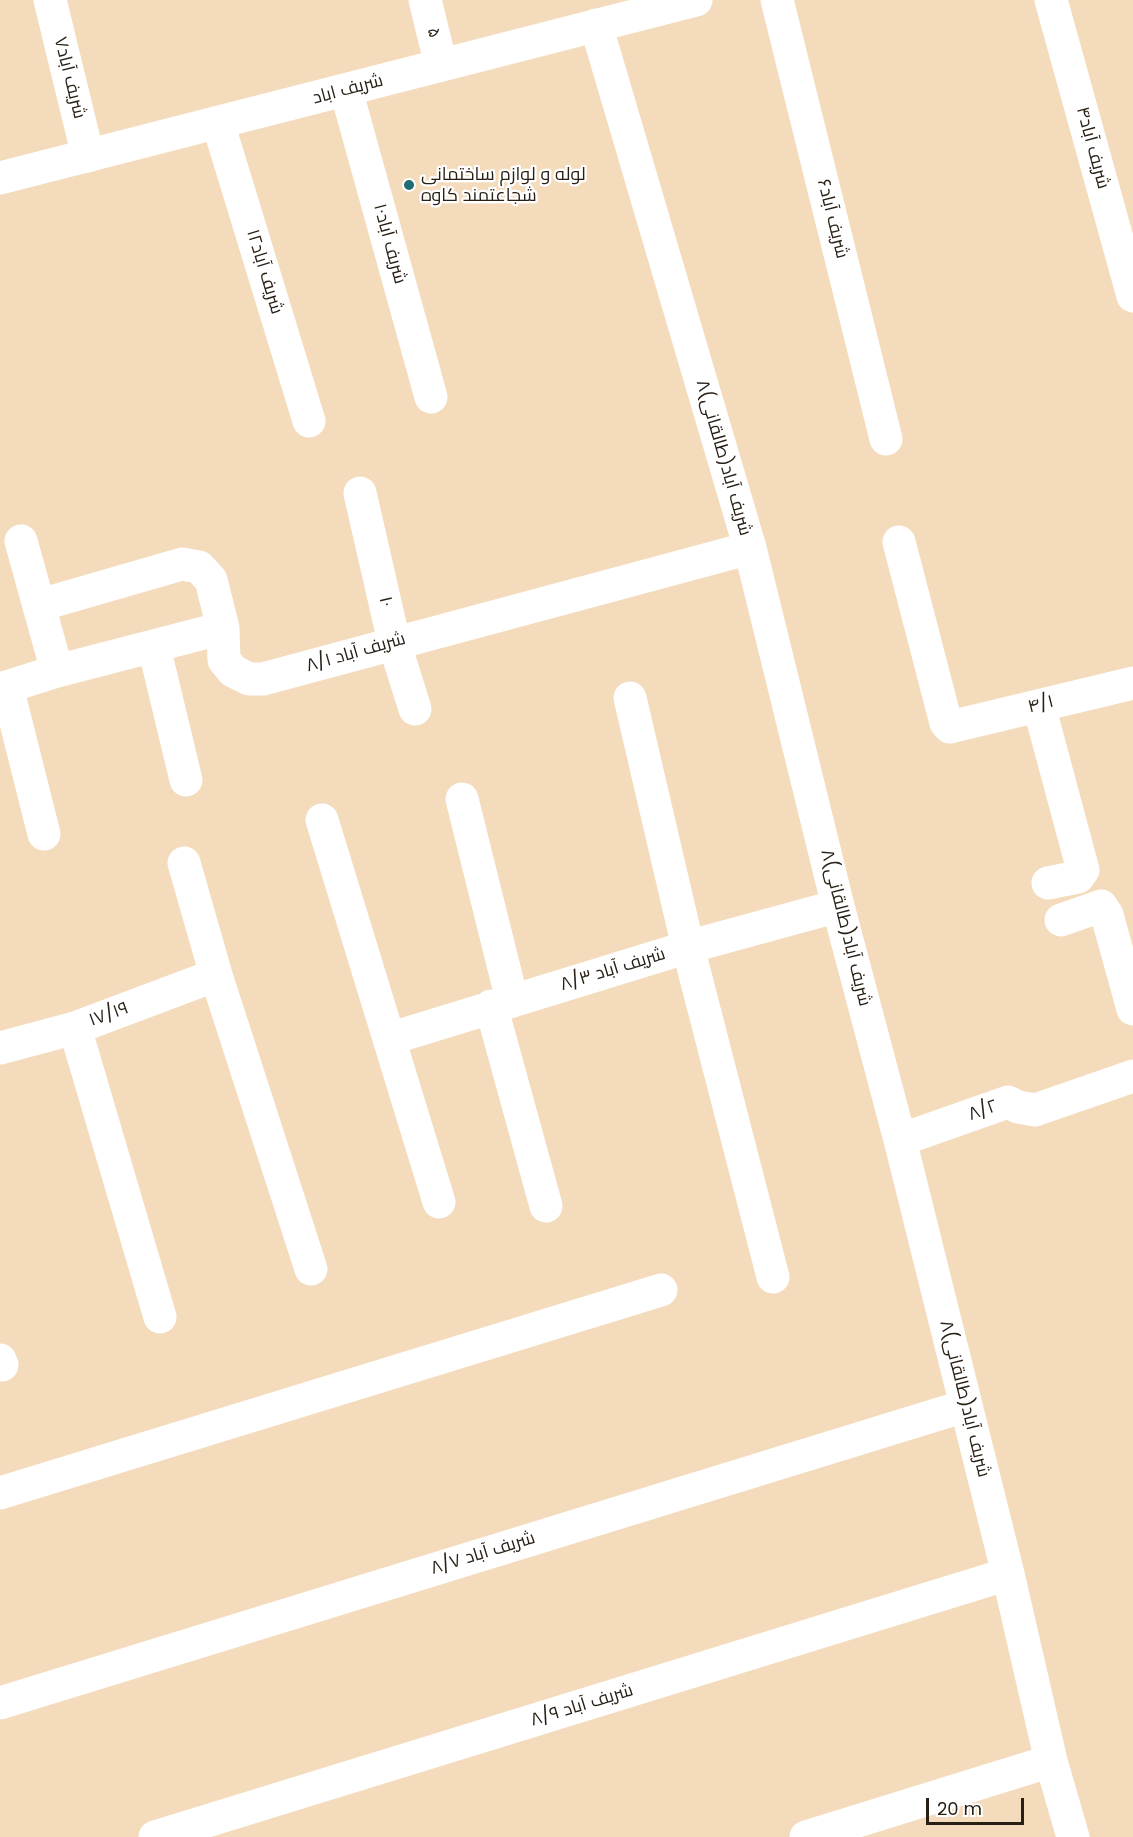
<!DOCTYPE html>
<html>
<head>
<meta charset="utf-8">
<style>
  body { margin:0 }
  #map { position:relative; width:1133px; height:1837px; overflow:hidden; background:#f4dbbc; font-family:Poppins,sans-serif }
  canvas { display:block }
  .scale { position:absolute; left:926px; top:1798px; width:98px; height:27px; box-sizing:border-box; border:3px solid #292015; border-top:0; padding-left:8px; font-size:18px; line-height:21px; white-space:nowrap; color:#292015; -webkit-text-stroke:4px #fff; paint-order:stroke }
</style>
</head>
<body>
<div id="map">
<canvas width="1133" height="1837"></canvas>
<div class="scale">20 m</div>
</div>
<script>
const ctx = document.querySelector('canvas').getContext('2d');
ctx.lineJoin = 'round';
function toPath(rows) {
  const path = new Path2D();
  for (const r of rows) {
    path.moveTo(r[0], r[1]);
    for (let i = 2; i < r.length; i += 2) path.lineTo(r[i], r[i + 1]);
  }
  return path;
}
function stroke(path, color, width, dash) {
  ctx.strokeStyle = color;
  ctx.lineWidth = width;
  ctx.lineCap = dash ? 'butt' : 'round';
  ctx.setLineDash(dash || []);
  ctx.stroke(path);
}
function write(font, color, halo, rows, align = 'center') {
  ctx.font = font + ' Poppins,Cairo,sans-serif';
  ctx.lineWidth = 4.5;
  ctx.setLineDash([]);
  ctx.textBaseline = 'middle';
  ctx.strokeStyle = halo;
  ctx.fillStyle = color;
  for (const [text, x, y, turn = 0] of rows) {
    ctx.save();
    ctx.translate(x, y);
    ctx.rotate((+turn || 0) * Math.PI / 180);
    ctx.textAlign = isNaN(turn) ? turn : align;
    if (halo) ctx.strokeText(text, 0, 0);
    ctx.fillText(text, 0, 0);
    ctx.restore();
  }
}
stroke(toPath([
  [50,0,88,156],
  [425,0,441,65],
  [777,0,886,439],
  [1051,0,1133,296],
  [596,25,750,548,838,906,900,1140,1008,1574,1051,1761,1073,1837],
  [346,90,431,397],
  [218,123,309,421],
  [360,493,394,642,415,709],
  [21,541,57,671],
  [899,542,946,723,950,727,1133,683],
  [40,605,182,564,199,567,211,580,223,628,224,660,233,671,249,679,263,679,750,548],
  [154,647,186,780],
  [7,687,44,834],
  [0,689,57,671,223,628],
  [630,698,688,947,773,1277],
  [1039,706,1083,870,1078,877,1048,883],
  [462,799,512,1000],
  [322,820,439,1202],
  [184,863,216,975,311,1269],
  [1061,920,1101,906,1107,915,1133,1009],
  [491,1006,546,1206],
  [75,1028,160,1317],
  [389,1039,688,947,838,906],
  [0,1048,75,1028,216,975],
  [900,1140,1008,1102,1018,1107,1035,1110,1133,1076],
  [0,1360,2,1365],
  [0,1493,661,1290],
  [0,1703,965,1406],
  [155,1837,1008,1574],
  [806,1837,1051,1761]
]), '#fff', 33);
stroke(toPath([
  [0,178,696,0]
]), '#fff', 33);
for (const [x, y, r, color] of [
  [409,185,6,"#206c70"]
]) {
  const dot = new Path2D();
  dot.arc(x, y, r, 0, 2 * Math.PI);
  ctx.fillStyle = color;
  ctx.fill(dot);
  stroke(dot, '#fff', 2);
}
write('18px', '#292015', '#fff', [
  ["۵",433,33,76],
  ["شریف آباد۷",69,78,76],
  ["شریف اباد",348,90,-15],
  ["۴شریف آباد",1092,148,75],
  ["شریف آباد۶",832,219,76],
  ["شریف آباد۱۰",389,244,75],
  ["شریف آباد۱۲",264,272,73],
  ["۸شریف آباد(طالقانی)",723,458,74],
  ["۱۰",385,602,77],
  ["شریف آباد ۸/۱",356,653,-16],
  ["۴/۱",1041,705,-14],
  ["۸شریف آباد(طالقانی)",845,928,76],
  ["شریف آباد ۸/۳",613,970,-17],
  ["۱۷/۱۹",109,1015,-20],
  ["۸/۲",983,1111,-20],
  ["۸شریف آباد(طالقانی)",964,1399,76],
  ["شریف آباد ۸/۷",483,1554,-17],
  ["شریف آباد ۸/۹",582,1706,-17]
]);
write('18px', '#292015', '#fff', [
  ["لوله و لوازم ساختمانی",421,175],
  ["شجاعتمند کاوه",421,196]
], 'left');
</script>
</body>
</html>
